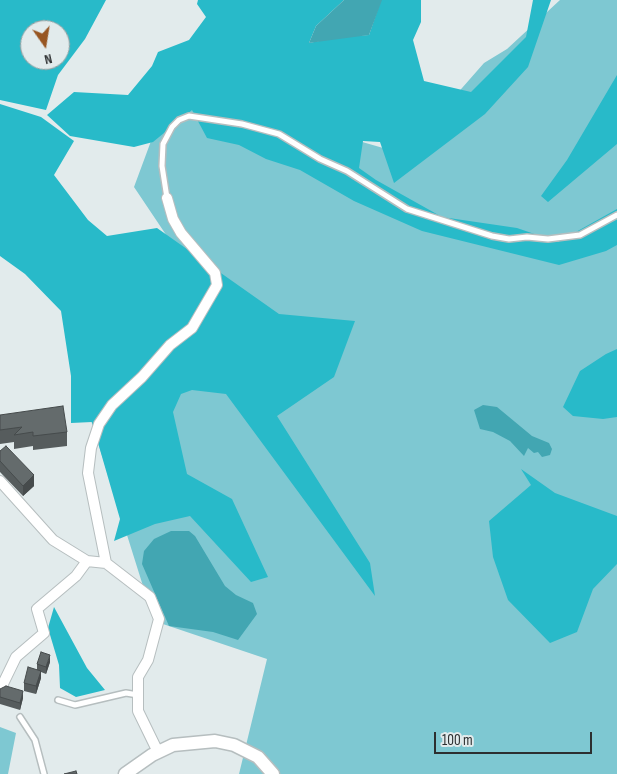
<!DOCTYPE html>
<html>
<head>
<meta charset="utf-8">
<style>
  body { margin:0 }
  #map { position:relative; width:617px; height:774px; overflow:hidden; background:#e2ebec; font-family:"Sofia Sans Condensed",sans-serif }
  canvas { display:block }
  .north { position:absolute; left:20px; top:20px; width:50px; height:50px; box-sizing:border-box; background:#e2ebec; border:1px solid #99a0a1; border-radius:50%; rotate:167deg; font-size:14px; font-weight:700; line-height:20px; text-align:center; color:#2c2f30 }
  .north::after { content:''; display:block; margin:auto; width:18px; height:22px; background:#975622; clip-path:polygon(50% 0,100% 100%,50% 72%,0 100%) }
  .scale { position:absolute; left:434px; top:732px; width:158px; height:22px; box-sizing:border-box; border:2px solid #2c2f30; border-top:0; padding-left:6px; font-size:15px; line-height:18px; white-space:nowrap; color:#2c2f30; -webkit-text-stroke:4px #e2ebec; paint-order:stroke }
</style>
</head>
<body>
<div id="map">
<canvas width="617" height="774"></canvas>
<div class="north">N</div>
<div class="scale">100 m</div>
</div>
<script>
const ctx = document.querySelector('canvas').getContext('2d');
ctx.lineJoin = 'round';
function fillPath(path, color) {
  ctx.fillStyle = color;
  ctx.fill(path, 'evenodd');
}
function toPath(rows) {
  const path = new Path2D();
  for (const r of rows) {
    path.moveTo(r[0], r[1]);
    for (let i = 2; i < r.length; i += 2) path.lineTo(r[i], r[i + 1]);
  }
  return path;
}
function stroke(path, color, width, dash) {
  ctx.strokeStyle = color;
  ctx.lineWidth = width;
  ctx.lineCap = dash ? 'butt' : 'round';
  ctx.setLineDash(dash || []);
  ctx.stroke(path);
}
fillPath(toPath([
  [560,0,617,0,617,774,239,774,267,659,154,621,89,414,191,272,134,187,164,106,258,112,404,154,484,63,507,49],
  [0,727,16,733,8,774,0,774]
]), '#7ec8d2');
fillPath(toPath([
  [0,0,106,0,85,39,58,75,46,110,0,100],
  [30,30,60,30,60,60,30,60],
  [198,0,344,0,316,26,309,43,339,37,369,35,381,0,421,0,421,22,413,40,424,81,471,92,526,37,533,0,551,0,528,67,485,114,394,183,380,142,363,141,359,168,376,180,442,217,517,228,558,242,617,209,617,245,606,251,559,265,422,231,354,201,300,170,266,159,239,145,207,138,192,110,153,142,134,147,70,136,47,115,74,92,128,95,152,66,158,52,189,40,206,17,197,4],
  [617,75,617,144,548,202,541,196,567,160],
  [0,104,41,117,74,141,54,175,88,220,107,236,157,228,279,314,355,321,334,377,277,416,370,563,375,596,226,394,192,390,181,394,173,412,187,474,232,499,268,577,251,582,190,516,155,524,114,541,120,519,92,422,71,423,71,376,61,311,25,274,0,256],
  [617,349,617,417,603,419,573,416,563,407,580,371,606,354],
  [521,469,555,493,617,516,617,564,593,589,577,632,550,643,508,600,493,557,489,521,531,485],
  [54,607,87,668,105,690,76,697,60,688,59,665,48,628]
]), '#28bac9');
fillPath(toPath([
  [344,0,382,0,369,35,309,43,316,26],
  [483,405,497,407,532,436,549,443,552,449,550,455,542,457,538,452,534,453,528,448,524,456,510,441,493,432,480,429,474,410],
  [171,531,189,531,195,536,225,586,236,595,253,603,257,614,238,640,213,632,169,626,142,564,144,551,154,539]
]), '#42a6b2');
const service = toPath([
  [167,198,162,166,163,144,172,127,179,120,189,116,242,124,279,134,320,159,347,171,407,209,492,236,509,239,527,237,548,239,580,235,617,215],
  [58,700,75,705,126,693,138,695],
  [20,717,35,740,44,774]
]);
const minor = toPath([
  [0,481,53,540,87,561,106,563,150,597,159,619,148,660,138,677,138,711,158,752],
  [106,563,88,473,91,448,99,424,112,405,142,377,170,345,192,328,217,285,215,273,181,233,173,219,167,198],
  [0,690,16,657,44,633,37,609,76,576,87,561]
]);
const tertiary = toPath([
  [125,774,152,755,173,745,215,741,234,745,258,757,273,774]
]);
stroke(service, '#b6bebf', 8);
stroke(minor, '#b6bebf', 12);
stroke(tertiary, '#b6bebf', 15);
stroke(service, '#fff', 5);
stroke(minor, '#fff', 10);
stroke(tertiary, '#fff', 12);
fillPath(toPath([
  [0,415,67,432,67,446,33,450,33,446,14,449,14,442,0,444],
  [0,451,34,486,23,496,0,472],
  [50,662,46,674,41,672,41,678,36,694,24,691,24,683,37,670,37,664],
  [0,689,23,698,20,710,0,704]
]), '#565c5d');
fillPath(toPath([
  [34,475,34,486,23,496,23,486],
  [50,655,50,662,46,674,46,667],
  [41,671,41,678,36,694,36,686],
  [23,691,23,698,20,710,20,703]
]), '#464b4c');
const building = toPath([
  [63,406,67,432,33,436,33,432,14,435,22,427,0,430,0,415,63,406],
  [6,446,34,475,23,486,0,461,0,451,6,446],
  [41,652,50,655,46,667,37,664,41,652],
  [28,667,41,671,36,686,24,683,28,667],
  [6,686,23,691,20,703,0,697,0,689,6,686],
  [76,771,77,774,64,774,76,771]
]);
fillPath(building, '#646b6c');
stroke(building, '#464b4c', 1);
</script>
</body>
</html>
